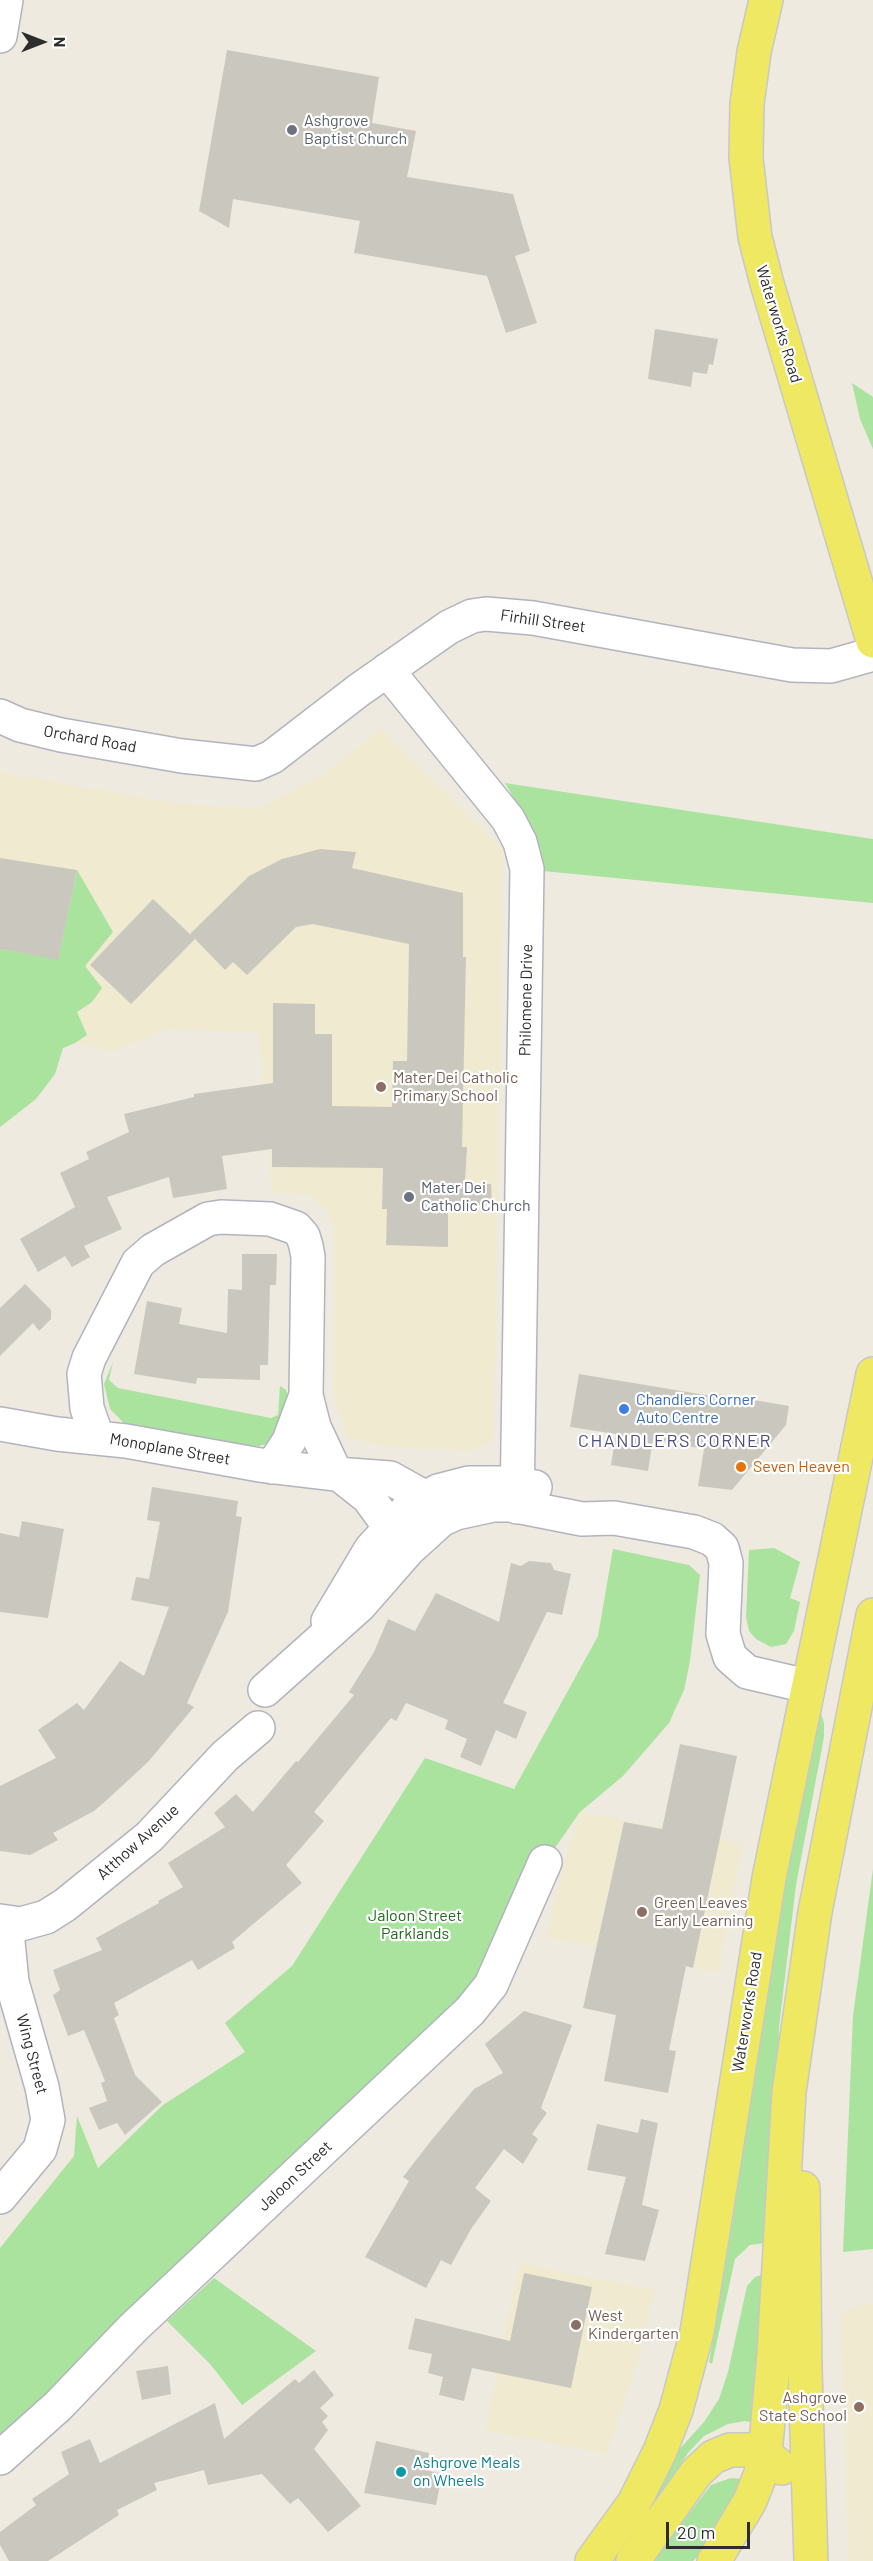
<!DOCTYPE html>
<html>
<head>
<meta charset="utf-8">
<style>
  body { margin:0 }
  #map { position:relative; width:873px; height:2561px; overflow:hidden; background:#eeeae0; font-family:Barlow,sans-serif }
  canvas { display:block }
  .north { position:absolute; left:12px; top:12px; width:60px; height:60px; -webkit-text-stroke:4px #fff; paint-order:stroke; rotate:90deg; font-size:16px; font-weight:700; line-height:24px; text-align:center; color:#2d2d2d }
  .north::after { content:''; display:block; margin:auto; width:21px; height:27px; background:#2d2d2d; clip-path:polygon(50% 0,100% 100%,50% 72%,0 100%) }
  .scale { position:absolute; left:666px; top:2522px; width:84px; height:27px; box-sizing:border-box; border:3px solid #2d2d2d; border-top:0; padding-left:8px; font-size:18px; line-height:21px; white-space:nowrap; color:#2d2d2d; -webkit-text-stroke:4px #fff; paint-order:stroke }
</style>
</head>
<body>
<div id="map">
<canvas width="873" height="2561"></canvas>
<div class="north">N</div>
<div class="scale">20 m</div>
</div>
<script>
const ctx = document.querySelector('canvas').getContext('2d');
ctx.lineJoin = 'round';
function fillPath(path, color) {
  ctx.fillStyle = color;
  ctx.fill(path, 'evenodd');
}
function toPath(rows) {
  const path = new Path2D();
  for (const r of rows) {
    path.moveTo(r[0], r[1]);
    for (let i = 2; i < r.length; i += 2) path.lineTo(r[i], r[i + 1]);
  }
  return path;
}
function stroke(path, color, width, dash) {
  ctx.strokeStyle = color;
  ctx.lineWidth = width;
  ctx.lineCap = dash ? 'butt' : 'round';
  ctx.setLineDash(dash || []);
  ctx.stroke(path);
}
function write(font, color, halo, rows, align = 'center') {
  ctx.font = font + ' Barlow,sans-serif';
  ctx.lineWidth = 4.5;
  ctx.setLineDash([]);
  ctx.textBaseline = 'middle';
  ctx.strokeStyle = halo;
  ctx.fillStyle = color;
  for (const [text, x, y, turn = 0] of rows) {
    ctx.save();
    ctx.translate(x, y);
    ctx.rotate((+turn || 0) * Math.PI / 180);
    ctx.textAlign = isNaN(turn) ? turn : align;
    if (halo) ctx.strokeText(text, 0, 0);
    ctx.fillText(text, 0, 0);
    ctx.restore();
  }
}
fillPath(toPath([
  [381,729,503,850,494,1439,472,1451,392,1447,348,1438,334,1401,334,1228,325,1209,309,1195,272,1192,258,1032,166,1029,113,1052,75,1043,62,1048,55,1074,36,1099,0,1127,0,772,175,803,259,809,324,774],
  [580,1812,743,1844,718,1973,546,1937,566,1856],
  [519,2263,655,2290,638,2360,607,2454,485,2430],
  [873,2302,873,2561,848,2561,841,2311]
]), '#efead0');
fillPath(toPath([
  [852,383,873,397,873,449,860,419],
  [505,783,873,839,873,903,543,871,541,851,534,833],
  [77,870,113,932,85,966,102,988,92,1002,77,1012,87,1035,75,1043,63,1048,55,1074,36,1099,0,1127,0,949,58,959],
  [113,1362,109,1380,118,1388,271,1418,278,1415,280,1386,286,1390,291,1405,272,1443,258,1446,227,1443,126,1425,110,1409,104,1384],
  [774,1548,800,1562,790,1598,800,1602,794,1631,786,1644,771,1647,756,1639,749,1631,746,1617,749,1550],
  [613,1549,689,1565,700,1575,690,1661,684,1690,669,1723,623,1776,580,1812,545,1862,483,1975,75,2375,0,2440,0,2248,74,2156,77,2116,98,2168,163,2105,245,2052,225,2023,292,1966,425,1758,514,1789,598,1636],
  [820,1710,824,1723,824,1737,796,1885,779,2027,772,2242,750,2245,735,2259,712,2364,709,2362,733,2219,776,1919],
  [873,1869,873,2249,843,2252,853,2016],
  [765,2274,756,2423,745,2421,728,2424,704,2436,688,2453,660,2497,658,2497,658,2487,676,2453,704,2422,719,2399,728,2372,747,2286,755,2277],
  [214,2278,316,2351,242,2405,211,2365,167,2321],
  [731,2478,744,2479,711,2538,697,2557,693,2561,653,2561,711,2485]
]), '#a9e39e');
fillPath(toPath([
  [227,50,379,77,372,123,416,131,407,177,513,194,530,251,515,256,537,323,506,333,487,276,354,253,360,221,233,199,229,228,199,211],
  [655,329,718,339,713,365,709,364,707,374,693,372,691,387,648,379],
  [320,849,356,852,352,868,463,893,463,957,466,957,462,1147,467,1147,465,1183,491,1184,492,1205,448,1205,448,1247,386,1245,387,1209,382,1209,383,1168,272,1167,272,1149,222,1156,227,1189,173,1198,169,1177,107,1197,122,1229,84,1246,90,1257,72,1267,65,1256,38,1272,20,1239,75,1207,60,1173,89,1159,86,1152,129,1132,124,1114,194,1097,194,1094,273,1083,273,1003,315,1004,315,1034,332,1034,332,1106,392,1107,393,1061,407,1061,409,944,313,924,296,927,247,975,233,962,225,970,195,939,131,1004,90,965,153,899,193,937,190,934,249,876,282,859],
  [0,858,77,870,58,960,0,949],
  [242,1254,277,1254,276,1285,270,1285,268,1365,260,1365,260,1380,197,1378,196,1384,134,1374,147,1301,182,1308,179,1324,227,1333,228,1289,242,1290],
  [25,1284,51,1310,51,1319,39,1331,33,1323,0,1356,0,1308],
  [579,1374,712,1396,713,1393,789,1406,786,1425,732,1490,698,1486,704,1449,653,1439,648,1471,611,1465,616,1434,570,1427],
  [152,1487,238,1501,236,1516,242,1517,228,1612,187,1703,194,1707,148,1762,109,1798,94,1811,53,1833,58,1840,30,1855,0,1851,0,1786,56,1758,38,1730,77,1703,84,1710,120,1661,144,1676,169,1607,131,1600,136,1577,149,1579,160,1522,147,1520],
  [22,1521,64,1529,48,1618,0,1612,0,1533,19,1537],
  [529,1561,551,1563,554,1570,571,1574,562,1615,547,1612,503,1703,527,1712,516,1739,496,1730,481,1766,460,1757,467,1739,445,1729,448,1720,406,1703,396,1721,391,1718,314,1812,324,1821,286,1865,302,1883,232,1942,235,1948,198,1970,192,1960,114,2003,119,2015,114,2018,135,2075,162,2102,125,2135,117,2123,99,2130,89,2108,107,2101,101,2083,105,2081,84,2030,68,2036,53,1995,60,1990,53,1970,102,1950,96,1938,159,1903,158,1901,183,1887,168,1863,225,1827,214,1813,236,1794,253,1812,296,1761,298,1762,354,1695,349,1692,374,1652,388,1619,415,1631,436,1593,499,1622,511,1563,521,1566],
  [680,1744,737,1756,693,1968,686,1966,669,2050,676,2051,668,2093,604,2081,616,2015,583,2008,624,1822,662,1829],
  [524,2011,572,2025,541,2108,547,2113,532,2134,538,2139,523,2164,504,2149,475,2188,491,2201,471,2229,451,2265,441,2260,426,2288,365,2257,409,2181,403,2177,430,2142,474,2089,503,2073,485,2044],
  [641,2119,658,2123,642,2205,659,2210,645,2261,605,2254,626,2177,587,2170,597,2124,638,2133],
  [524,2273,592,2287,571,2388,472,2368,464,2401,439,2395,443,2377,428,2373,432,2354,408,2349,415,2318,510,2341],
  [168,2366,171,2394,142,2400,136,2371],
  [314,2370,334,2395,320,2408,328,2416,322,2422,328,2430,314,2449,361,2506,328,2532,298,2498,290,2504,262,2474,208,2485,204,2470,154,2483,157,2490,117,2510,119,2515,48,2561,9,2561,0,2545,0,2532,36,2505,32,2499,69,2474,61,2452,90,2439,100,2463,215,2403,224,2439,295,2379,299,2383],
  [376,2441,429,2453,425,2470,442,2474,436,2505,364,2493]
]), '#cac8be');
const minor = toPath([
  [0,36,6,0],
  [387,670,508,819,520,842,527,869,517,1507],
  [0,716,20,725,61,735,182,756,256,764,272,757,359,690,449,627,472,616,486,614,533,618,792,665,831,666,873,654],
  [0,1424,57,1434,126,1441,260,1465,336,1474,390,1478,424,1497,426,1534],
  [97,1437,87,1408,84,1374,89,1358,138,1263,153,1250,208,1219,221,1217,270,1219,296,1228,303,1236,306,1246,308,1257,306,1395,314,1427,336,1474],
  [272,1467,289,1441,306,1395],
  [340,1475,368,1497,390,1527],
  [328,1621,371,1549,407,1510,419,1501,438,1491,469,1483,509,1483,535,1487],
  [265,1690,360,1605,409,1549,441,1520,456,1513,493,1505,511,1505,582,1519,614,1518,694,1532,712,1539,722,1548,726,1563,723,1634,730,1657,747,1672,807,1686],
  [0,1921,21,1924,46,1917,65,1905,149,1837,225,1756,258,1728],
  [0,2197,40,2149,48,2120,42,2087,12,1982,6,1922],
  [0,2458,58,2406,133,2328,470,2011,491,1985,545,1862]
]);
const major = toPath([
  [766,0,754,52,747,104,746,158,755,237,766,280,873,641],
  [803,2188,805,2369,811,2561],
  [592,2561,634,2503,660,2451,676,2410,697,2332,769,1878,873,1374],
  [633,2561,696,2473,713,2457,730,2450,754,2450,770,2458,782,2468],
  [714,2561,750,2501,761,2473,765,2455,774,2354,789,2092,815,1912,873,1615]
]);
stroke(minor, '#b3b3c0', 36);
stroke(major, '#c8c8c8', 36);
stroke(minor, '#fff', 33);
stroke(major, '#efe863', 33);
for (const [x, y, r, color] of [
  [292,130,6,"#6b7280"],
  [381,1087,6,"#8d6e63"],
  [409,1197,6,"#6b7280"],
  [624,1409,6,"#3f7fe0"],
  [741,1467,6,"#e8710a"],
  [642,1912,6,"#8d6e63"],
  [576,2325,6,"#8d6e63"],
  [859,2407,6,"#8d6e63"],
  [401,2472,6,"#0f9aa8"]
]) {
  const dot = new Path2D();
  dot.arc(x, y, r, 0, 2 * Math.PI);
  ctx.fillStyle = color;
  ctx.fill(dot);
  stroke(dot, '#fff', 2);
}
write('16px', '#5b616d', '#fff', [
  ["Ashgrove",304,121],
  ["Baptist Church",304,139],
  ["Mater Dei",421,1188],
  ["Catholic Church",421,1206]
], 'left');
write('16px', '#2d2d2d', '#fff', [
  ["Waterworks Road",779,324,73],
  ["Firhill Street",543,621,8],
  ["Orchard Road",90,739,10],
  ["Philomene Drive",526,1000,-89],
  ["Monoplane Street",170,1449,10],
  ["Atthow Avenue",138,1842,-42],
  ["Waterworks Road",747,2012,-81],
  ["Wing Street",32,2054,75],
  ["Jaloon Street",295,2176,-43]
]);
write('16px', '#785e54', '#fff', [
  ["Mater Dei Catholic",393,1078],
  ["Primary School",393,1096],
  ["Green Leaves",654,1903],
  ["Early Learning",654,1921],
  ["West",588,2316],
  ["Kindergarten",588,2334],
  ["Ashgrove",847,2398,"right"],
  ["State School",847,2416,"right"]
], 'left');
write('16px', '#366cbe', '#fff', [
  ["Chandlers Corner",636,1400],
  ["Auto Centre",636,1418]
], 'left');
write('16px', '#c56008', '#fff', [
  ["Seven Heaven",753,1467]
], 'left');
write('16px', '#1e6b1c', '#fff', [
  ["Jaloon Street",415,1916],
  ["Parklands",415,1934]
]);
write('16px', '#0d838f', '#fff', [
  ["Ashgrove Meals",413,2463],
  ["on Wheels",413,2481]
], 'left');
ctx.letterSpacing = '1.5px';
write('18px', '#4d4d7e', '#fff', [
  ["CHANDLERS CORNER",675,1441]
]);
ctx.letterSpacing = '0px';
</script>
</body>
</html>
